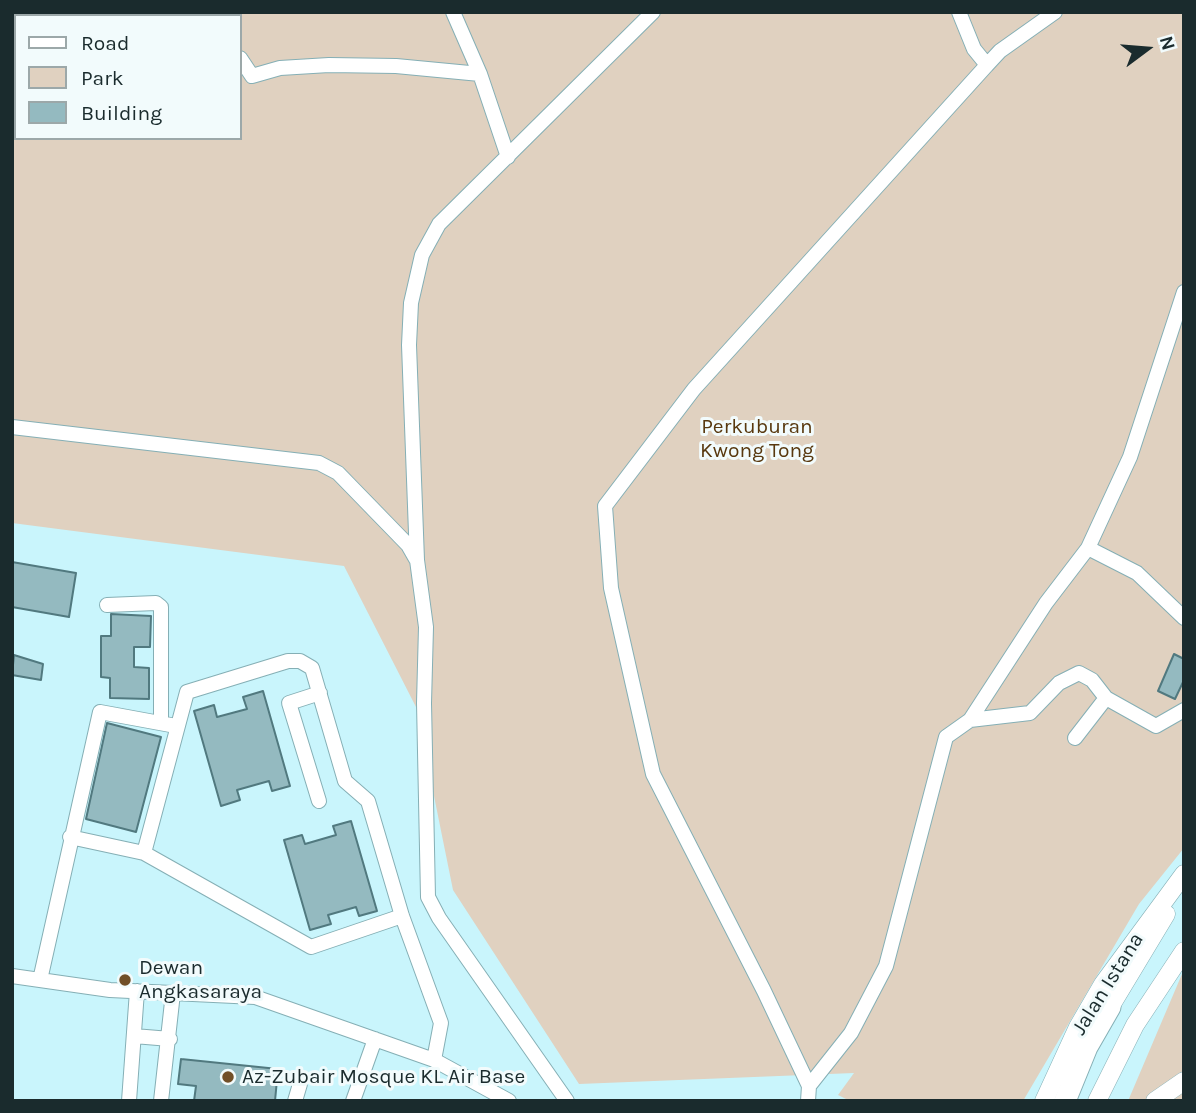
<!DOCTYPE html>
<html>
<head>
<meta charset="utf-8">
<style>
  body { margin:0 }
  #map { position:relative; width:1196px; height:1113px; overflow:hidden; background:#c9f5fc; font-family:Karla,sans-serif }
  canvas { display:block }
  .frame { position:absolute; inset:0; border:14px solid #1a2b2d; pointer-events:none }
  .legend { position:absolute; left:14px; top:14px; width:228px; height:126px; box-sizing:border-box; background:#f2fbfc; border:2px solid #9ca8a9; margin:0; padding:9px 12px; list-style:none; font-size:21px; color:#1a2b2d }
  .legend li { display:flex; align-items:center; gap:14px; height:35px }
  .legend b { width:35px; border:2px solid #9ca8a9 }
  .north { position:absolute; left:1112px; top:14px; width:70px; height:70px; -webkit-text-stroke:5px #f2fbfc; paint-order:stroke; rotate:74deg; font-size:19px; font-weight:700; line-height:28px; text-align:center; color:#1a2b2d }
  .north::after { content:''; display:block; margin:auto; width:24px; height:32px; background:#1a2b2d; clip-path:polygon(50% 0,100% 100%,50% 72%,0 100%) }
</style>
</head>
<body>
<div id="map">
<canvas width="1196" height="1113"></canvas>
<div class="frame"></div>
<ul class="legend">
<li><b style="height:9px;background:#fff"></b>Road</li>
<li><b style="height:19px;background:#e0d1c0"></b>Park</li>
<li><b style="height:19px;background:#94bac0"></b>Building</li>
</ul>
<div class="north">N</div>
</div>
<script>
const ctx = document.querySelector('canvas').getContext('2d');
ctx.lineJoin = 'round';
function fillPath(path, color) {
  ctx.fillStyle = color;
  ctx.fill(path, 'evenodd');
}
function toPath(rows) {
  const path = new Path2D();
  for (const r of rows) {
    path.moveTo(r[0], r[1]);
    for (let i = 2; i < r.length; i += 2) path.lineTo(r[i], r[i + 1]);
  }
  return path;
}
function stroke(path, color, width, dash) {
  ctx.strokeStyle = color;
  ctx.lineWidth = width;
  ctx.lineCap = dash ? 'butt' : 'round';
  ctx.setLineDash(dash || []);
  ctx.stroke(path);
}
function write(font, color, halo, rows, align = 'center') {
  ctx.font = font + ' Karla,sans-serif';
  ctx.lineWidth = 6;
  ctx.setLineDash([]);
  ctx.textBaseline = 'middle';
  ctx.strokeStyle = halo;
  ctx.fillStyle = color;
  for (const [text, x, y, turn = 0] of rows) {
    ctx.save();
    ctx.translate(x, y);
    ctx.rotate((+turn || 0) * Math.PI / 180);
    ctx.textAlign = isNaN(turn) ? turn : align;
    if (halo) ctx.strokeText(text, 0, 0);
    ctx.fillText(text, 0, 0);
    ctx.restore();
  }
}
fillPath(toPath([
  [12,12,1184,12,1184,848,1139,904,1023,1101,850,1101,838,1095,854,1073,579,1084,453,890,416,707,344,566,12,523],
  [16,16,240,16,240,138,16,138],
  [1184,971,1184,1101,1128,1101,1182,974]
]), '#e0d1c0');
const building = toPath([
  [12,562,76,573,69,617,12,607,12,562],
  [111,614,151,616,150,647,134,647,134,667,149,668,149,699,110,698,110,678,101,677,101,636,111,636,111,614],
  [1174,654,1184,659,1184,680,1175,699,1158,691,1174,654],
  [14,655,43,664,41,680,12,675,14,655],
  [263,691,290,786,272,791,269,781,237,790,240,800,221,806,194,711,214,705,217,717,247,709,243,697,263,691],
  [107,723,161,737,136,832,86,819,107,723],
  [351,821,377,911,359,916,356,907,328,915,331,924,310,930,284,840,302,835,305,844,336,835,333,826,351,821],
  [181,1059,278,1069,275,1101,194,1101,196,1086,178,1084,181,1059]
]);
fillPath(building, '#94bac0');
stroke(building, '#51797f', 2);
const minor = toPath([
  [453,12,480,74,508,157],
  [959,12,974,49,987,65,1000,51,1055,12],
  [240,58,252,76,280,68,329,65,396,66,480,74],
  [12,427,319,463,338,473,408,545,416,559],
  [1088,548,1137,573,1184,618],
  [107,605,156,603,161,607,161,723],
  [970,720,1030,713,1059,683,1079,673,1092,680,1106,698],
  [1075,738,1106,698,1156,726,1184,710],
  [319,801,289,703,320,693],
  [70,837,144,853,311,947,402,916],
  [144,853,187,692,288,661,300,661,312,668,345,781,368,801,402,916,441,1023,434,1060],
  [12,976,110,990,255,997,434,1060,509,1101],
  [40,980,100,712,176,726],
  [134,1036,170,1039],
  [809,1086,851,1033,886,966,946,737,970,720,1046,603,1088,548,1130,457,1184,292],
  [129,1101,137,991],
  [161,1101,173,993],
  [295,1101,300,1084],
  [353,1101,375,1039],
  [567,1101,439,918,428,897,424,703,426,627,417,560,409,345,411,303,422,255,439,224,653,12],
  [808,1101,809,1086,764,991,653,774,611,588,605,506,694,389,987,65]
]);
const major = toPath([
  [1110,1007,1166,914],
  [1044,1101,1078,1027,1103,984,1184,874],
  [1097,1101,1135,1025,1184,951],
  [1155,1101,1184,1081]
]);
const highway = toPath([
  [1065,1101,1087,1047,1110,1007]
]);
stroke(minor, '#85afb5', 16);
stroke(major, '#85afb5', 19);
stroke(highway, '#85afb5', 23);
stroke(minor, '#fff', 14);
stroke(major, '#fff', 18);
stroke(highway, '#fff', 21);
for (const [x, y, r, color] of [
  [125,980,7,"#714f27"],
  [228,1077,7,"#714f27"]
]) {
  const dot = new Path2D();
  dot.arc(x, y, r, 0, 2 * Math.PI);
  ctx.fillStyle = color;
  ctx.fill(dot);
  stroke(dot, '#f2fbfc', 2.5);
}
write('21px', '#58380e', '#f2fbfc', [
  ["Perkuburan",757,427],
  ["Kwong Tong",757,451]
]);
write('21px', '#1a2b2d', '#f2fbfc', [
  ["Dewan",139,968],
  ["Angkasaraya",139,992],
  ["Az-Zubair Mosque KL Air Base",242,1077]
], 'left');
write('21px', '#1a2b2d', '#f2fbfc', [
  ["Jalan Istana",1108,984,-58]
]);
</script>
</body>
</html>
